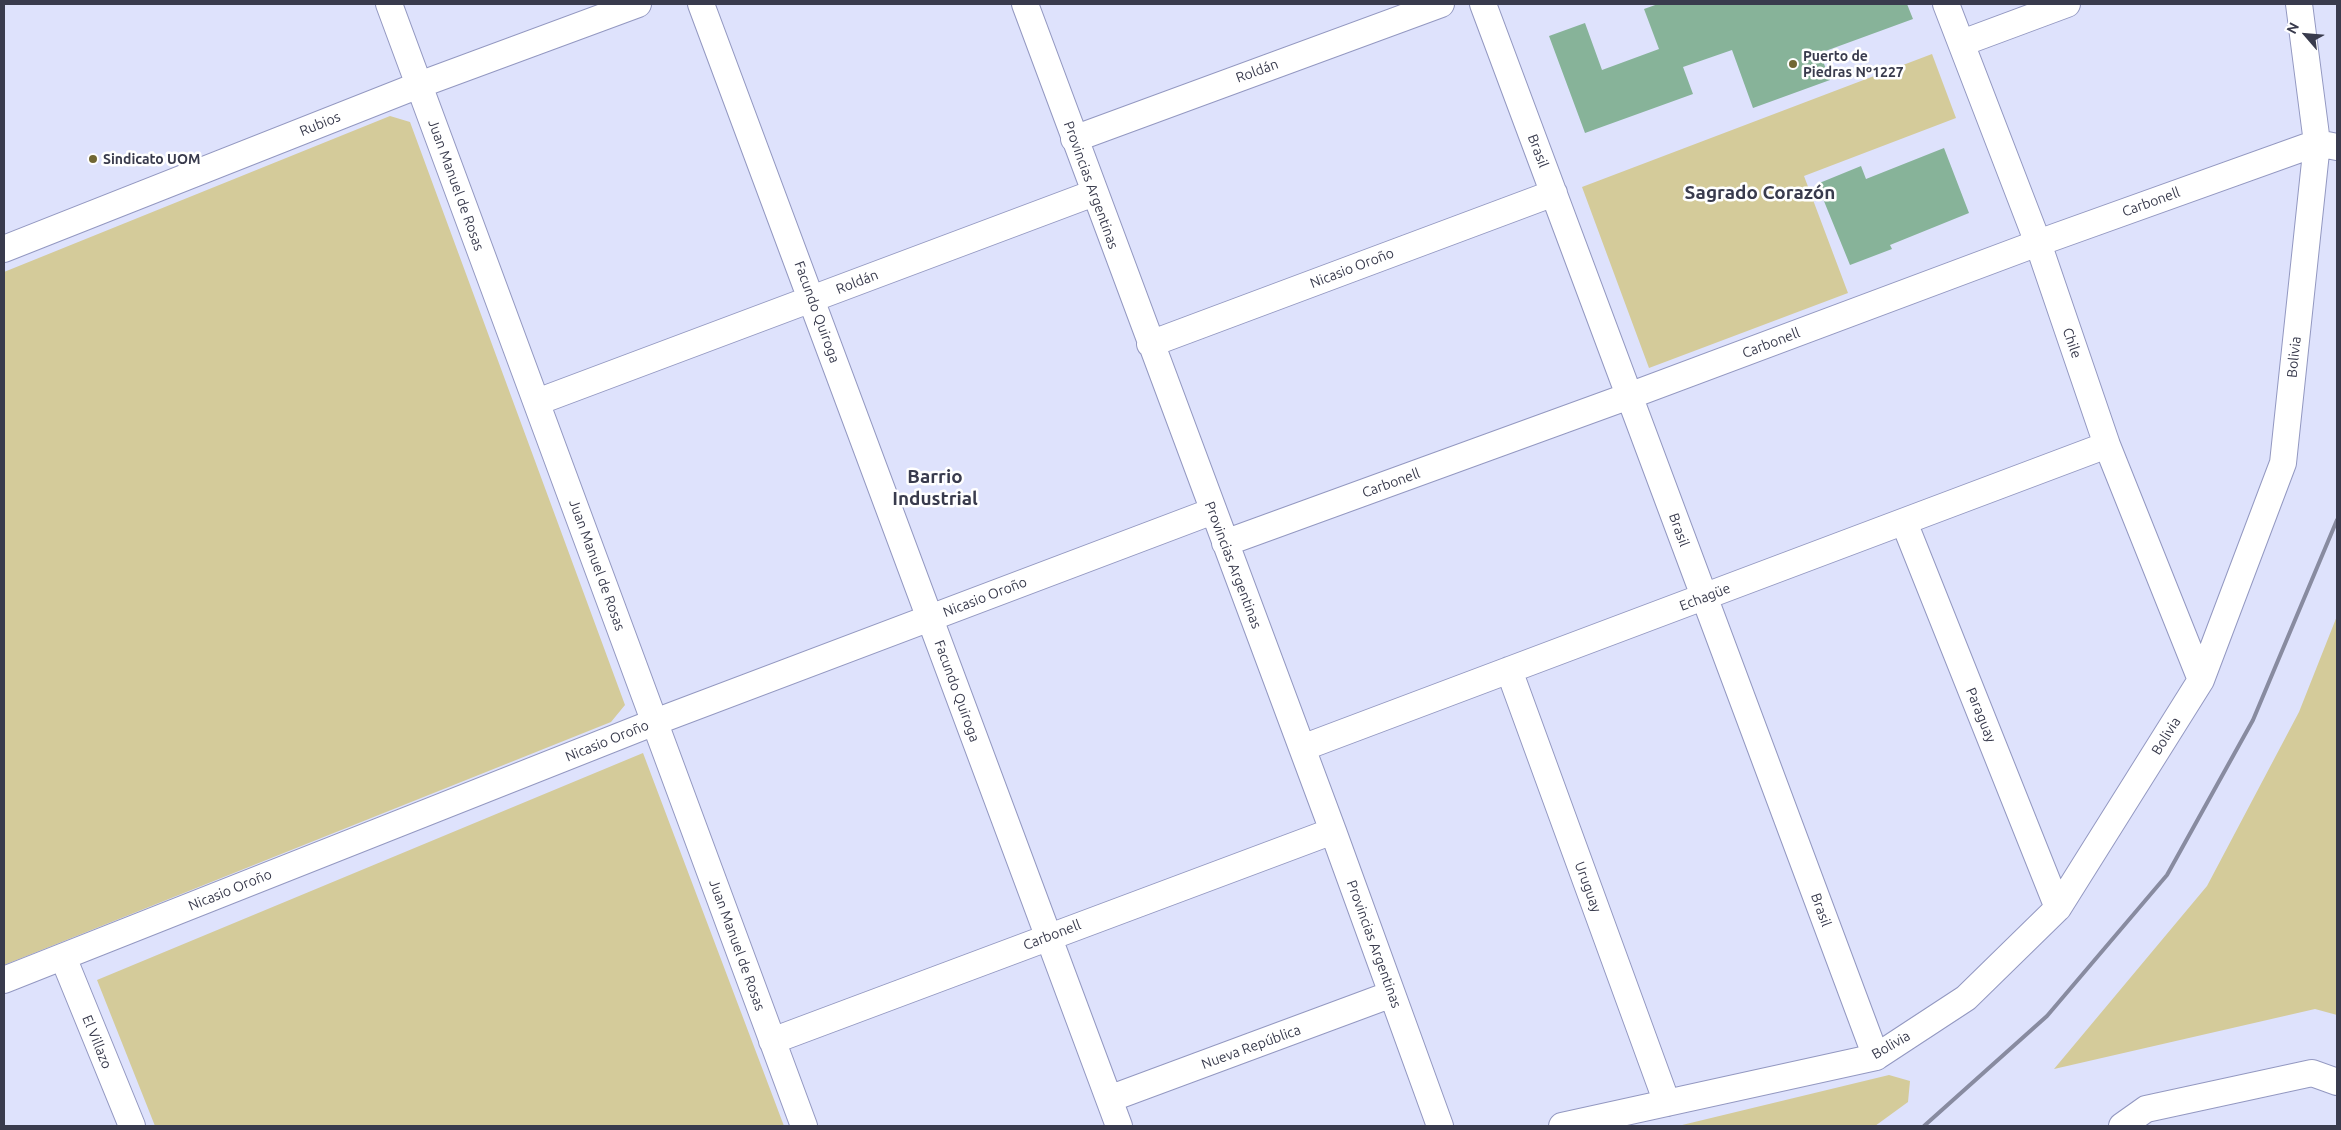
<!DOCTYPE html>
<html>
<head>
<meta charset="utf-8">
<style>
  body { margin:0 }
  #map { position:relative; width:2341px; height:1130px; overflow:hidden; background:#dee2fc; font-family:Ubuntu,sans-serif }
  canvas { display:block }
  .frame { position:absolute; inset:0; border:5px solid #393b4d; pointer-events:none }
  .north { position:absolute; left:2281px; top:10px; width:50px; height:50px; -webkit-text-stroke:4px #fff; paint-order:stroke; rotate:297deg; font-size:14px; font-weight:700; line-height:20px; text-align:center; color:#393b4d }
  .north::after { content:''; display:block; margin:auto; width:18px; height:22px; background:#393b4d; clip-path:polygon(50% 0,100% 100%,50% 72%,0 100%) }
</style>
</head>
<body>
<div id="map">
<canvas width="2341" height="1130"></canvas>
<div class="frame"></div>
<div class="north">N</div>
</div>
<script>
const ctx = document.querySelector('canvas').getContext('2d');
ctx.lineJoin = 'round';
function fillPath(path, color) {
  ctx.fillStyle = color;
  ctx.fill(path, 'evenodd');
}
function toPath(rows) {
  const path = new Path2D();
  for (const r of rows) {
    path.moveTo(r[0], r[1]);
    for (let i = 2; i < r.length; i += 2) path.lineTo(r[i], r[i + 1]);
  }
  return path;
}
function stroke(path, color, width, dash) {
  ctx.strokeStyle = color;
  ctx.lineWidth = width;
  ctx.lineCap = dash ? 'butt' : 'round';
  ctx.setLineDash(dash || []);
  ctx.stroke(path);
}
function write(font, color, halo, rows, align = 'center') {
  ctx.font = font + ' Ubuntu,sans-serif';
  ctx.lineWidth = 5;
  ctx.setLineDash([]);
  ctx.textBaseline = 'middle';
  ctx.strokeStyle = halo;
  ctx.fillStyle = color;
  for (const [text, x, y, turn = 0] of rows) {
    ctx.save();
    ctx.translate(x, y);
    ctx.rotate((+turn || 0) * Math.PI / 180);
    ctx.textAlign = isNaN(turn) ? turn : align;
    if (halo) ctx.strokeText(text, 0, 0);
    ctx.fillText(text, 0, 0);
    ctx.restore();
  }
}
fillPath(toPath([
  [1932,54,1956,118,1804,176,1848,293,1649,368,1582,187],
  [390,116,410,122,625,705,611,722,4,965,4,272],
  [2337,616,2337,1015,2315,1009,2054,1069,2207,886,2299,712],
  [643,753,784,1126,155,1126,97,980],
  [1889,1075,1910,1081,1908,1102,1875,1126,1678,1126]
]), '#d4cb9a');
fillPath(toPath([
  [1658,4,1907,4,1913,19,1820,53,1830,80,1753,108,1732,50,1683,67,1693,94,1585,133,1549,36,1585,23,1602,70,1659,49,1644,9],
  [1944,148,1969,213,1890,245,1892,249,1850,265,1817,184,1861,166,1866,179]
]), '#87b399');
const minor = toPath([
  [389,4,804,1126],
  [701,4,1119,1126],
  [1025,4,1333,831,1440,1126],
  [1483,4,1876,1057],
  [1946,4,2038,243,2107,445,2201,680],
  [1962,43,2067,4],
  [1074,139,1441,4],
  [4,249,419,85,638,4],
  [1150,344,1554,193],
  [537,402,1094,193],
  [1904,522,2058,908],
  [1225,543,1629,396,2038,243,2317,143,2337,147],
  [1509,670,1667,1103],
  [1302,748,2107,445],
  [63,957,132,1126],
  [4,980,655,722,1213,511],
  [772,1041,1333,831],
  [1109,1099,1392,994],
  [1562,1126,1876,1057,1966,998,2058,908,2201,680,2283,463,2317,143,2299,4],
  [2122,1126,2146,1109,2312,1073,2337,1082]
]);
stroke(minor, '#9398c1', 28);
stroke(minor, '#fff', 26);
stroke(toPath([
  [1924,1126,2047,1016,2167,875,2253,720,2337,520]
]), '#888ba0', 4);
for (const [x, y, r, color] of [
  [1793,64,5,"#716734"],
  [93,159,5,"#716734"]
]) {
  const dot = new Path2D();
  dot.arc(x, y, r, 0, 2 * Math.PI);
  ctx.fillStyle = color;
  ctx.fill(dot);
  stroke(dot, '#fff', 2);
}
write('bold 14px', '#393b4d', '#fff', [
  ["Puerto de",1803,56],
  ["Piedras Nº1227",1803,72],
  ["Sindicato UOM",103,159]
], 'left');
write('14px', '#393b4d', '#fff', [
  ["Roldán",1257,71,-20],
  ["Rubios",320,124,-22],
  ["Brasil",1538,151,69],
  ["Juan Manuel de Rosas",456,185,70],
  ["Provincias Argentinas",1091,185,70],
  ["Carbonell",2151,202,-20],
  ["Nicasio Oroño",1352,268,-21],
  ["Roldán",857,282,-21],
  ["Facundo Quiroga",817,312,70],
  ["Carbonell",1771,343,-21],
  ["Chile",2072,343,71],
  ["Bolivia",2294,357,-84],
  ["Carbonell",1391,483,-20],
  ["Brasil",1679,530,70],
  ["Juan Manuel de Rosas",597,565,70],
  ["Provincias Argentinas",1233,565,69],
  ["Nicasio Oroño",985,597,-21],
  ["Echagüe",1705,597,-21],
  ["Facundo Quiroga",957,691,70],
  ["Paraguay",1981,715,68],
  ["Bolivia",2166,736,-58],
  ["Nicasio Oroño",607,741,-22],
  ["Uruguay",1588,887,70],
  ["Nicasio Oroño",230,890,-22],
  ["Brasil",1821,910,70],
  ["Carbonell",1052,935,-21],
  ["Provincias Argentinas",1374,944,70],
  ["Juan Manuel de Rosas",737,945,70],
  ["El Villazo",97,1042,68],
  ["Bolivia",1891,1045,-30],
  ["Nueva República",1251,1047,-20]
]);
write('bold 19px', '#393b4d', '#fff', [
  ["Sagrado Corazón",1760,193],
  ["Barrio",935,477],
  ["Industrial",935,499]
]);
</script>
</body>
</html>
